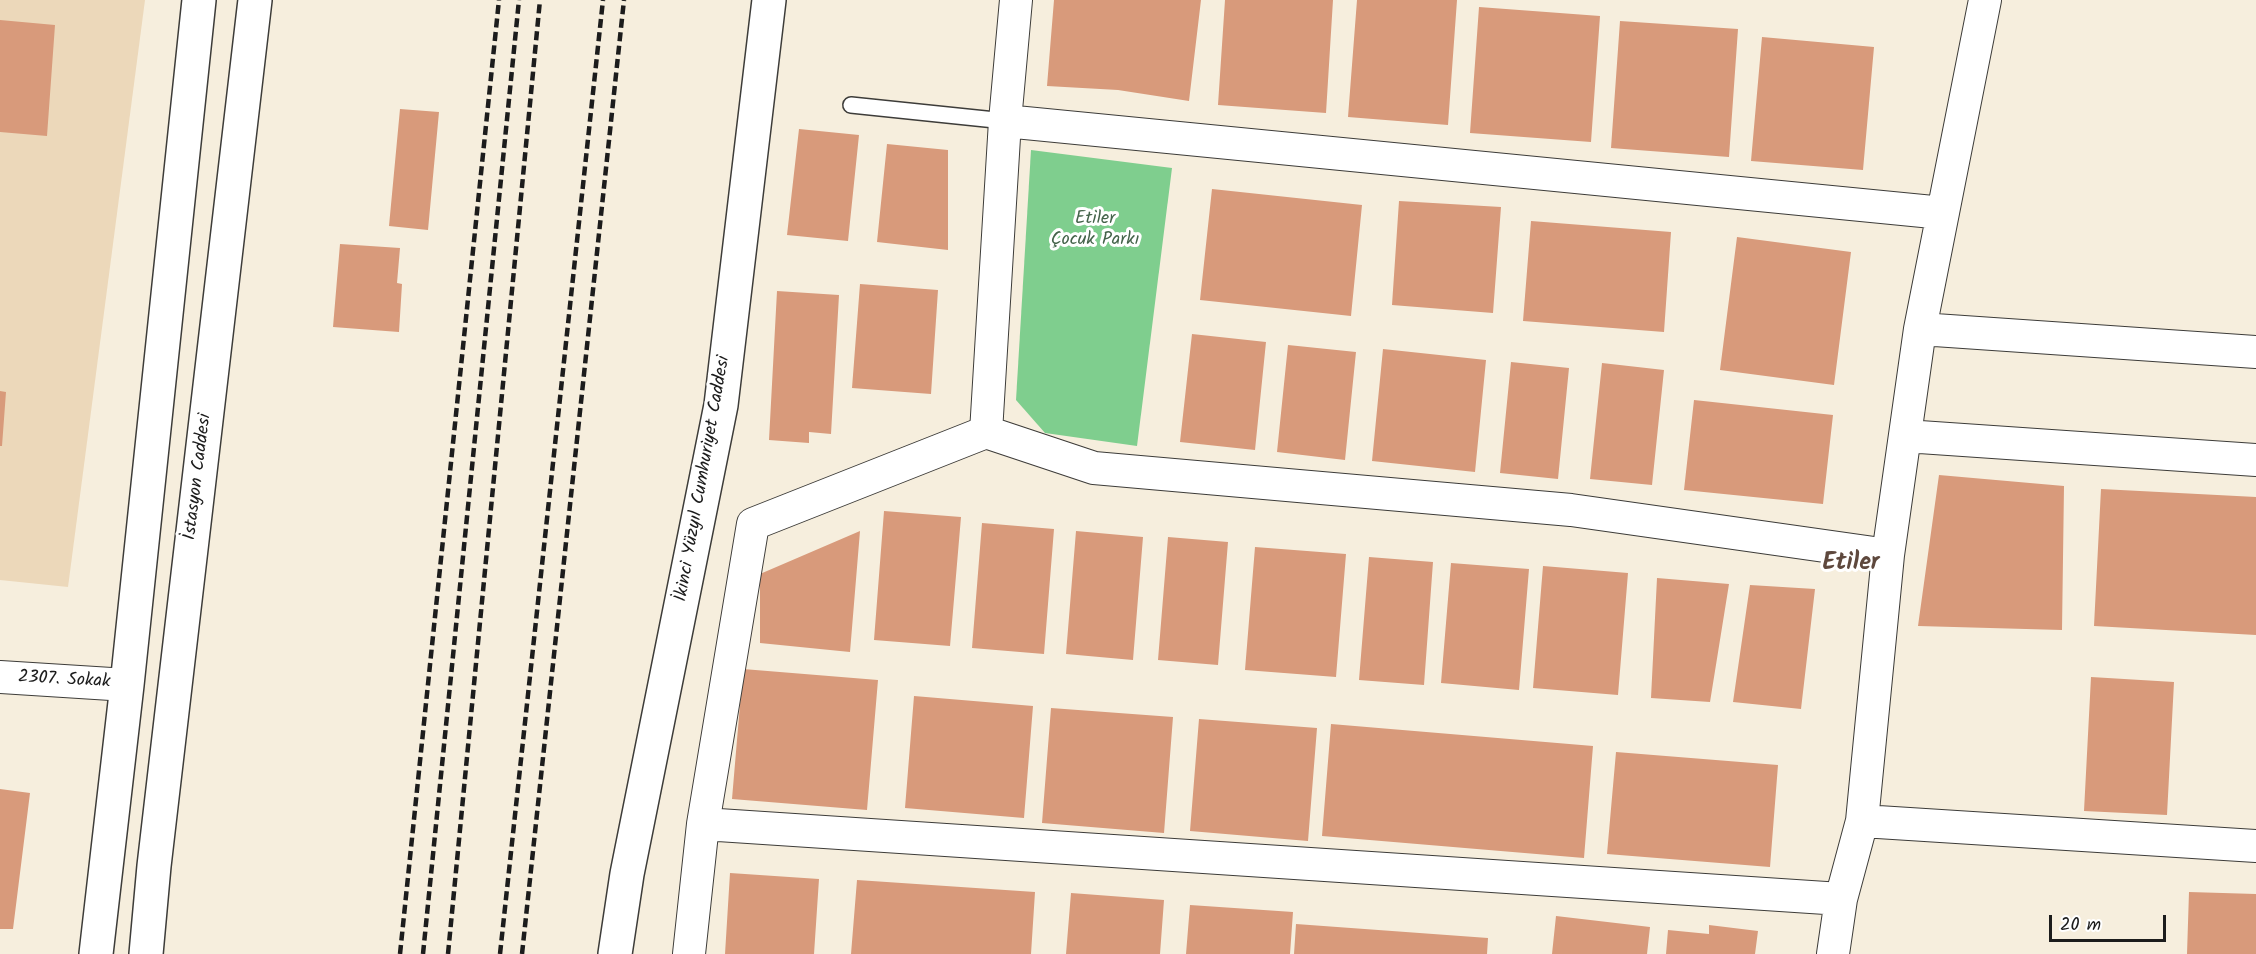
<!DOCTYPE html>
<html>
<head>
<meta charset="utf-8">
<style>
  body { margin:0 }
  #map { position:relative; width:2256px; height:954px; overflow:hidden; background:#f6eedd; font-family:Kalam,sans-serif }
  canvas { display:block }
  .scale { position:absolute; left:2049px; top:915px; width:117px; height:27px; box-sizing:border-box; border:3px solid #1c1c1c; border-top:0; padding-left:8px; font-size:18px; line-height:21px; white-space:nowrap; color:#1c1c1c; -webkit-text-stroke:4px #fff; paint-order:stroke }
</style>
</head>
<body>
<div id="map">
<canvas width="2256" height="954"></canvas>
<div class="scale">20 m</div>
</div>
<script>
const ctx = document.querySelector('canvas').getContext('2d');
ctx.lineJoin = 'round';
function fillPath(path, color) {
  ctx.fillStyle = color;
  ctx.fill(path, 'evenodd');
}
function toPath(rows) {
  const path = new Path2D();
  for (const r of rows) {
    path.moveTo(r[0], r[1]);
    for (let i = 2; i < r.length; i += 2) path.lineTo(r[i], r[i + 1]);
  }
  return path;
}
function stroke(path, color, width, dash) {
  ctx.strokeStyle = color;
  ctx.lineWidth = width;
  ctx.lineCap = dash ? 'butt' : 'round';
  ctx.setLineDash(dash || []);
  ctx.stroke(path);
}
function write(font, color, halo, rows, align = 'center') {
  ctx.font = font + ' Kalam,sans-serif';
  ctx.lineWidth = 6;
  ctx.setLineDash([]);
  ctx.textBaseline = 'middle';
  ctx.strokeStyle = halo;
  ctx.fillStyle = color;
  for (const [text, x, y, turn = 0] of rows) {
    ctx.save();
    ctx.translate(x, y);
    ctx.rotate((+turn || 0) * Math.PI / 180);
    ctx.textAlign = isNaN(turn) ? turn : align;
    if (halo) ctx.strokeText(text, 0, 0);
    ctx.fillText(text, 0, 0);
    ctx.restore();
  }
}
fillPath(toPath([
  [0,0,145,0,68,587,0,580]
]), '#ecd8ba');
fillPath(toPath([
  [1031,150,1172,168,1137,446,1045,433,1016,400]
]), '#7fce8e');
fillPath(toPath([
  [1054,0,1201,0,1189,101,1118,90,1047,86],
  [1225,0,1333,0,1326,113,1218,105],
  [1357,0,1457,0,1448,125,1348,117],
  [1479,7,1600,16,1591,142,1470,133],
  [0,20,55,25,47,136,0,132],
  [1620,21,1738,29,1729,157,1611,148],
  [1762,37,1874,47,1863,170,1751,161],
  [400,109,439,112,428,230,389,226],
  [799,129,859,135,848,241,787,235],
  [887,144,948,150,948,250,877,242],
  [1212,189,1362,205,1351,316,1200,300],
  [1399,201,1501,207,1493,313,1392,305],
  [1531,221,1671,232,1664,332,1523,321],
  [1737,237,1851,252,1834,385,1720,370],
  [340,244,400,248,397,283,402,284,399,332,333,327],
  [860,284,938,290,931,394,852,388],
  [777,291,839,295,831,434,809,432,809,443,769,440],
  [1192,334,1266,342,1255,450,1180,442],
  [1288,345,1356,352,1345,460,1277,452],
  [1383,349,1486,360,1475,472,1372,461],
  [1511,362,1569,368,1558,479,1500,473],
  [1602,363,1664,370,1652,485,1590,479],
  [0,391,6,392,2,446,0,446],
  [1694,400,1833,415,1823,504,1684,490],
  [1939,475,2064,486,2062,630,1918,626],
  [2101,489,2256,497,2256,635,2094,626],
  [884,511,961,517,950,646,874,640],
  [982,523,1054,529,1044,654,972,648],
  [860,531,850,652,760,643,760,574],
  [1076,531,1143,537,1133,660,1066,654],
  [1168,537,1228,542,1218,665,1158,660],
  [1255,547,1346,554,1336,677,1245,670],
  [1369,557,1433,562,1424,685,1359,680],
  [1451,563,1529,569,1519,690,1441,683],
  [1543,566,1628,573,1618,695,1533,688],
  [1657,578,1729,584,1710,702,1651,698],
  [1750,585,1815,589,1801,709,1733,702],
  [743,669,878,680,867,810,732,799],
  [2091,677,2174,682,2167,815,2084,811],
  [914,696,1033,706,1024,818,905,808],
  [1051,708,1173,717,1164,833,1042,823],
  [1199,719,1317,728,1308,841,1190,831],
  [1331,724,1593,746,1584,858,1322,836],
  [1616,752,1778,765,1770,867,1607,854],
  [0,789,30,793,13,929,0,929],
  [730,873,819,879,814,954,725,954],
  [857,880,1035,892,1031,954,851,954],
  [2189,892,2256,894,2256,954,2187,954],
  [1071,893,1164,900,1160,954,1066,954],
  [1190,905,1293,912,1290,954,1186,954],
  [1556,916,1650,927,1647,954,1552,954],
  [1296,924,1488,938,1487,954,1294,954],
  [1709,925,1758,931,1755,954,1666,954,1668,930,1709,934]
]), '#d89a7b');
const lane = toPath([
  [851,105,1005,121]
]);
const street = toPath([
  [1005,121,1943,213],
  [1920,329,2256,352],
  [986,432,1094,468,1571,510,1888,555],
  [1905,436,2256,460],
  [0,677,127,685],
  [1862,821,2256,846],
  [703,824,1841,899],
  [689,954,703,824,753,524,986,432,1005,121,1016,0],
  [1833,954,1841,899,1862,821,1888,555,1920,329,1985,0]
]);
const secondary = toPath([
  [615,954,627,874,721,405,769,0]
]);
const primary = toPath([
  [96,954,127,685,199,0],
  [146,954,154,866,255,0]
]);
stroke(lane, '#3d3c39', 18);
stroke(street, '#3d3c39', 34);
stroke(secondary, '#3d3c39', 36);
stroke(primary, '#3d3c39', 36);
stroke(lane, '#fff', 15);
stroke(street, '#fff', 32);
stroke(secondary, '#fff', 33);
stroke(primary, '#fff', 33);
stroke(toPath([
  [400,954,499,0],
  [423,954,519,0],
  [448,954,540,0],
  [500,954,603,0],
  [522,954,624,0]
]), '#1c1c1c', 4.5, [9, 4.5]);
write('18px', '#44634a', '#fff', [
  ["Etiler",1095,220],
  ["Çocuk Parkı",1095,241]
]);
write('18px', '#1c1c1c', '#fff', [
  ["İstasyon Caddesi",199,477,-83],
  ["İkinci Yüzyıl Cumhuriyet Caddesi",704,479,-80],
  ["2307. Sokak",64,681,3]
]);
write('bold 24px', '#5e483d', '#fff', [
  ["Etiler",1851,565]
]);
</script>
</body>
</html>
